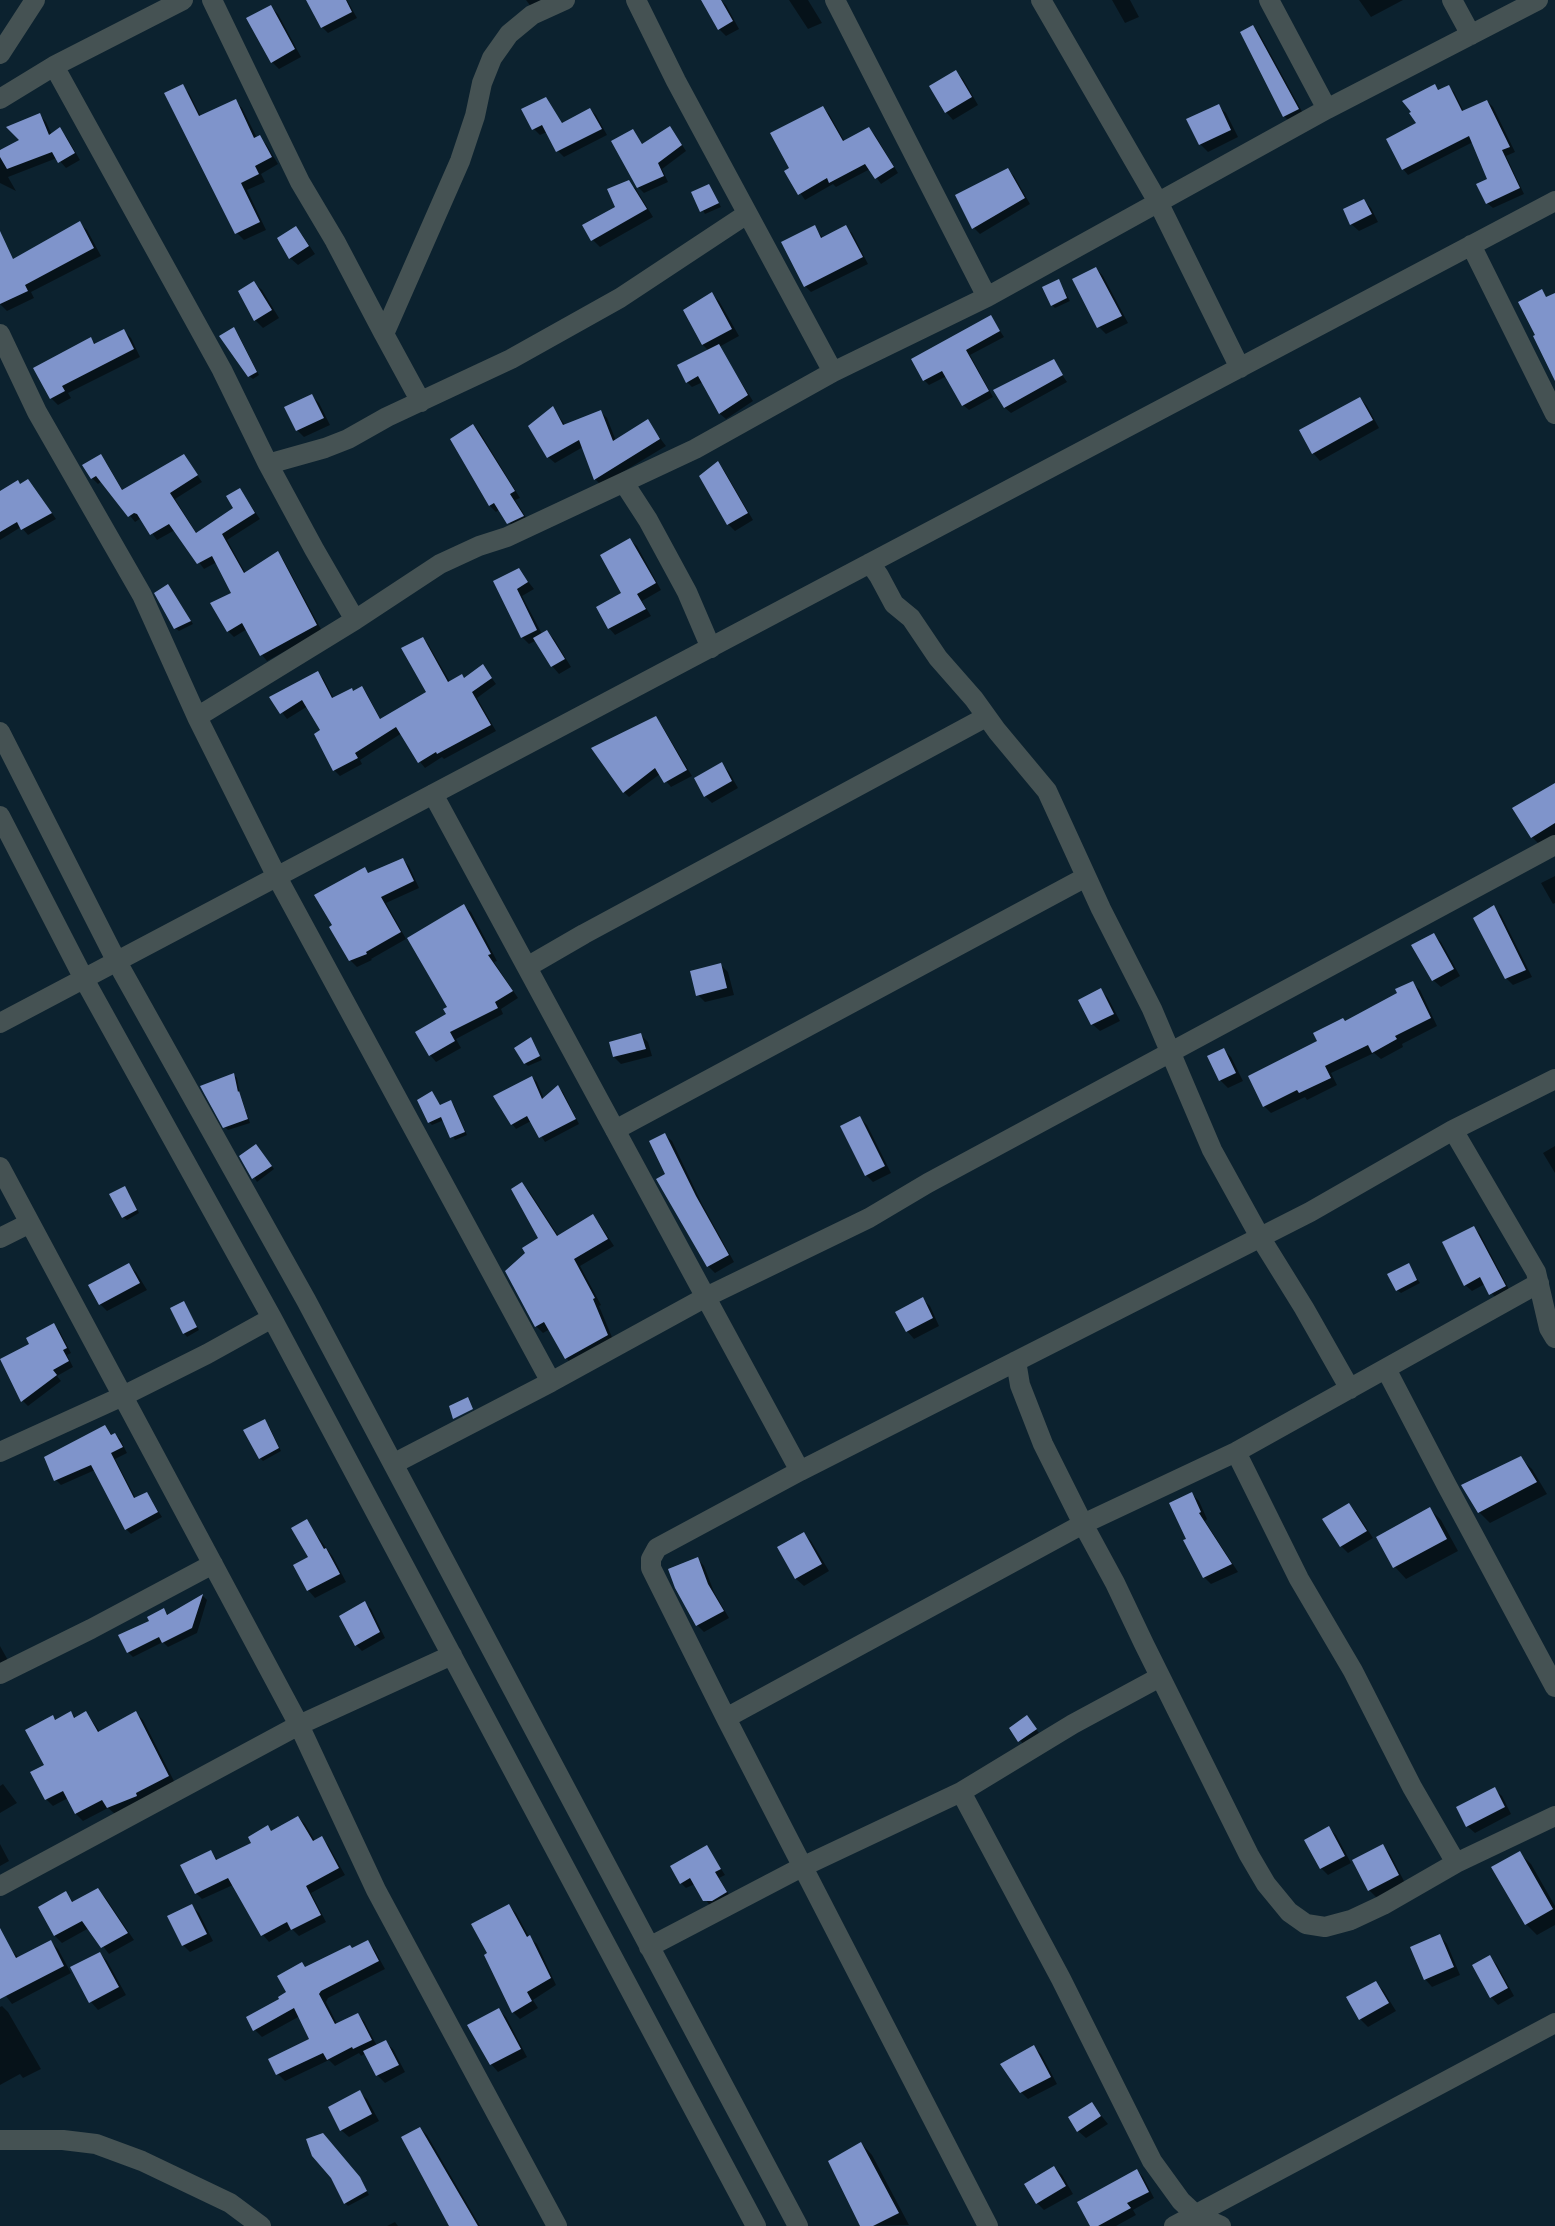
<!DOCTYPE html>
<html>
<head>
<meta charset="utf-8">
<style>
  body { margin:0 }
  canvas { display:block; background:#0c222f }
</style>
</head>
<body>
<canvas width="1555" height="2226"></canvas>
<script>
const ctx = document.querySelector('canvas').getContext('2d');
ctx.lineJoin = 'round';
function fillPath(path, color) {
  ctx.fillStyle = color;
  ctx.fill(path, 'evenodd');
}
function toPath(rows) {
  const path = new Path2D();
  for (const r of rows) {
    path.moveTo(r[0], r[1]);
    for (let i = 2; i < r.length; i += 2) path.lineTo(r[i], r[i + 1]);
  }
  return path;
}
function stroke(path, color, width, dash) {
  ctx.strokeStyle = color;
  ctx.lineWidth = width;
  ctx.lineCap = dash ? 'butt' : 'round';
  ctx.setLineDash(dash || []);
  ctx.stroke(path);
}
fillPath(toPath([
  [308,0,347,0,357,18,328,33,322,27],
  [526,0,547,0,532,8],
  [715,0,721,0,726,5,739,29,726,36,719,29],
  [789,0,808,0,822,23,808,29],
  [1112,0,1130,0,1139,17,1125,23],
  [1359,0,1403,0,1371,17],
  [271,7,278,14,301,57,279,69,272,62],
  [1253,27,1259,33,1304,115,1290,122,1284,116],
  [956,72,963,79,978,105,953,120,946,112],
  [182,86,189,93,201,117,235,101,242,108,257,138,259,137,266,144,278,164,261,174,265,182,247,190,266,230,244,240,237,233],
  [1435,86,1440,91,1449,87,1454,92,1464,112,1487,101,1493,107,1515,152,1506,156,1524,194,1493,208,1487,203,1489,180,1473,142,1408,175,1403,169,1418,124],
  [545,99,563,124,590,109,596,115,607,135,564,157,558,151,547,132,540,135,534,129,524,110],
  [1218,106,1226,113,1238,137,1208,152,1200,144],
  [823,108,829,114,845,142,869,129,875,135,898,173,881,184,870,169,836,187,833,184,805,200,786,172,791,168],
  [40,115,46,122,52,135,59,129,66,136,80,160,66,168,57,158,8,177,16,191,0,183,0,152,21,140],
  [633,131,643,145,675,134,686,151,662,169,668,182,644,193,638,187],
  [1008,170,1014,176,1030,204,980,234,974,228,957,195],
  [628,182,636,189,653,217,600,247,593,240,584,226,617,208],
  [709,185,721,207,705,214,693,193],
  [1364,201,1371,208,1378,222,1359,231,1351,224],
  [79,223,87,230,101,256,31,292,34,298,7,311,0,304,0,263,13,260],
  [814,227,823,238,845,227,852,233,868,264,811,292,805,286],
  [296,228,303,236,315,254,298,265,290,258],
  [1096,268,1103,276,1128,323,1106,334,1099,327],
  [1059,281,1070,301,1055,308,1052,305],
  [254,283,262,290,279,318,263,328,255,320,240,291],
  [712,294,719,301,739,336,719,347,753,401,726,419,720,414,703,382,692,387,687,382,709,351,703,345,685,311],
  [991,317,1004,337,970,355,993,397,969,410,963,405,947,376,929,385,924,380],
  [124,331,131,338,140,357,68,393,71,398,58,405,51,398,90,339,96,344],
  [237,332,259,375,253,379,249,376],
  [1053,361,1067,382,1011,413,1005,408,996,391],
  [312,396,319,403,330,425,304,437,297,430],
  [1360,398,1367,406,1379,428,1320,461,1313,453],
  [553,408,565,425,601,412,607,418,616,441,647,421,666,446,601,485,595,479,583,447,555,463,548,457],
  [473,425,479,431,520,498,515,500,529,522,514,529,500,509,496,512,490,506,452,440],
  [100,456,106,462,123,491,184,456,202,482,175,499,197,534,235,509,240,490,260,519,227,540,246,574,277,553,283,559,322,631,267,661,262,655,247,629,234,637,228,631,234,593,217,562,204,569,175,530,157,540,141,518,135,522,102,481,98,484,92,478],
  [718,463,724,470,753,520,735,531,728,524],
  [33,486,56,519,28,535,21,527,0,540,0,493],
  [630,540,637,546,661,590,642,601,651,616,615,635,609,628,623,594],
  [519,570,534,589,522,596,542,634,547,631,554,639,571,667,559,674,552,666,537,640,529,644,522,637,495,582],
  [171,589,193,624,179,631,175,628],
  [423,638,428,644,450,682,465,679,483,666,496,684,477,698,496,731,444,759,442,757,425,768,420,762,402,733,360,760,362,764,340,776,334,770,322,730,308,706,287,719,271,698,317,673,323,678,334,699,362,688,367,694,381,720,428,693],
  [655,718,661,724,692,776,671,787,660,774,629,797,624,792],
  [722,764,729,772,738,788,712,803,705,796],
  [1555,814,1555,841,1543,848,1532,837],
  [402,859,409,866,419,888,386,903,406,939,371,959,372,960,357,967,350,960,364,869,370,874],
  [1555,876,1555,903,1553,904,1541,883],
  [464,906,471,912,497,961,494,962,518,998,501,1009,503,1014,456,1039,461,1048,436,1062,430,1055,448,1015],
  [1493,907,1501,915,1532,977,1513,985,1506,978],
  [1434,935,1441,942,1460,976,1441,987,1433,980],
  [721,965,728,972,734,995,705,1002,698,995],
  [1412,983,1420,990,1437,1026,1402,1044,1403,1047,1381,1059,1374,1053,1331,1073,1337,1085,1307,1100,1305,1097,1271,1113,1264,1106,1319,1042,1346,1022,1399,993],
  [1101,990,1108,998,1120,1021,1100,1031,1092,1024],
  [641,1035,648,1042,652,1056,621,1064,614,1057],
  [531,1039,542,1060,528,1066,525,1063],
  [1224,1050,1231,1057,1243,1081,1228,1088,1221,1081,1209,1057],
  [234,1075,237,1078,240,1094,250,1123,228,1130,225,1127],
  [532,1077,537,1082,544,1099,558,1087,563,1092,579,1124,545,1142,531,1121,516,1129,502,1111,495,1096],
  [432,1093,441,1106,450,1102,454,1105,467,1135,455,1140,444,1120,432,1125,429,1122],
  [860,1118,867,1125,891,1173,873,1182,866,1175],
  [665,1135,672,1141,702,1204,734,1262,715,1273,708,1266,668,1175],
  [1555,1146,1555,1173,1543,1153],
  [259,1149,274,1169,257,1182,241,1156],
  [522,1184,529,1191,559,1237,593,1216,599,1223,614,1246,580,1266,601,1305,599,1306,614,1342,573,1365,566,1358,550,1329,543,1333,536,1326,540,1238],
  [128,1191,139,1213,127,1220,123,1217],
  [1474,1228,1480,1234,1511,1293,1497,1300,1485,1284,1472,1291,1465,1285],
  [129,1265,136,1272,147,1290,107,1311,100,1304],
  [1408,1265,1420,1283,1401,1293,1397,1290],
  [922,1299,930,1306,939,1326,914,1339,907,1331],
  [184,1303,199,1330,187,1337,184,1333],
  [54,1325,59,1330,71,1353,67,1355,73,1367,57,1376,61,1381,28,1406,23,1401,1,1360,31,1344],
  [268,1424,281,1451,263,1461,260,1458],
  [105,1426,113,1436,115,1434,120,1439,127,1453,115,1459,136,1499,147,1493,162,1517,131,1534,126,1529,95,1470,61,1485,56,1480],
  [1520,1458,1532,1469,1547,1494,1490,1523,1479,1512],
  [1192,1494,1199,1501,1207,1519,1205,1521,1238,1572,1211,1584,1204,1577,1188,1539],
  [1349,1505,1356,1512,1373,1538,1348,1553,1341,1546],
  [1430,1509,1441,1520,1458,1551,1406,1579,1395,1567,1378,1537],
  [306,1521,333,1557,346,1582,315,1598,308,1590,310,1558],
  [804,1534,811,1541,829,1571,804,1586,796,1579,779,1548],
  [698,1559,704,1566,714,1592,729,1618,704,1632,697,1625],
  [203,1596,207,1600,197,1633,168,1647,163,1642,133,1657,128,1652,151,1621,163,1610,169,1615],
  [365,1603,371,1609,385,1638,362,1651,356,1645],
  [0,1646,9,1662,0,1666],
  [86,1712,100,1732,136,1713,143,1720,175,1783,115,1814,108,1808,83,1821,76,1814,68,1798,53,1806,46,1799,46,1766,53,1717,57,1721,71,1713,76,1718],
  [1030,1721,1039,1733,1023,1744,1011,1729],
  [3,1784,17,1803,0,1813,0,1786],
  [1494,1789,1502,1796,1511,1814,1475,1833,1467,1826],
  [298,1817,305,1824,315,1841,321,1838,328,1845,345,1875,311,1893,326,1922,299,1936,292,1929,269,1942,263,1935,233,1885,202,1899,196,1893,211,1852,218,1860,253,1843,268,1827,272,1832],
  [1329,1828,1336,1835,1351,1863,1328,1875,1321,1868],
  [0,1844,9,1861,0,1866],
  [1383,1846,1390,1854,1405,1883,1376,1897,1369,1890],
  [707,1847,725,1875,719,1878,731,1898,710,1906,695,1884,686,1888,681,1883],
  [1519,1853,1531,1864,1555,1906,1555,1925,1537,1935,1526,1924],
  [98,1890,105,1897,134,1940,109,1954,89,1928,62,1943,55,1936,40,1907,66,1893,74,1903],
  [192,1906,199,1913,213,1941,190,1952,183,1945],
  [509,1906,516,1913,529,1937,537,1944,556,1985,533,2000,538,2008,520,2019,513,2012,486,1955],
  [1440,1936,1447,1944,1460,1975,1432,1987,1425,1979],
  [51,1942,58,1949,71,1973,12,2004,0,1988,0,1954,10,1949,19,1958],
  [367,1942,374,1949,385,1969,328,1998,326,2002,337,2024,357,2014,364,2021,377,2046,385,2042,393,2049,405,2072,385,2083,377,2075,366,2053,361,2056,359,2053,335,2066,329,2060,285,2081,278,2074,270,2059,311,2040,300,2016,262,2037,255,2030,248,2018,281,1999,306,1969],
  [100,1953,107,1961,126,1995,98,2010,91,2002,72,1968],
  [1490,1957,1497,1965,1514,1996,1498,2005,1491,1997],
  [1376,1983,1383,1990,1396,2011,1368,2027,1360,2019,1349,1998],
  [2,2006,8,2012,41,2069,23,2078,20,2074,0,2085,0,2007],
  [499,2010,506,2017,527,2057,498,2072,491,2064],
  [1034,2047,1041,2054,1057,2084,1028,2099,1021,2092],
  [359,2092,367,2099,379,2121,349,2137,341,2130],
  [1092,2104,1108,2124,1086,2138,1078,2131],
  [420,2128,427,2135,480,2226,451,2226],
  [861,2143,872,2155,909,2225,862,2226],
  [1054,2167,1062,2175,1073,2194,1044,2210,1037,2203],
  [1137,2170,1143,2177,1154,2198,1133,2210,1136,2215,1116,2226,1092,2226],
  [362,2182,369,2195,348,2206,345,2203],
  [395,2222,398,2226,387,2226]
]), '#0007');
fillPath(toPath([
  [306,0,346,0,352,12,321,28],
  [701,0,721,0,733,21,718,30],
  [271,5,295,49,271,63,246,18],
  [1253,25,1299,109,1283,117,1240,32],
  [956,70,972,97,945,113,929,86],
  [183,84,199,116,236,99,254,138,260,135,272,157,255,166,259,174,241,183,260,222,235,234,164,93],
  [1435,84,1438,90,1449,85,1462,111,1487,100,1510,147,1502,150,1520,188,1486,204,1476,184,1487,179,1469,136,1402,170,1386,139,1416,123,1409,113,1411,112,1402,101],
  [546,97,562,123,590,108,602,129,556,152,542,125,532,130,521,109],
  [1219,104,1231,130,1199,145,1186,119],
  [823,106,843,141,869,127,894,167,875,179,865,164,829,183,827,178,798,195,784,171,789,168,770,133],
  [40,113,49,135,60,127,75,153,58,163,52,152,7,169,0,157,0,150,19,140,6,127],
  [670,126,682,145,658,163,664,176,637,188,611,141,633,129,642,144],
  [1008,168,1025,198,972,229,955,195],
  [629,180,647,209,591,241,582,225,615,207,607,189],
  [709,184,719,203,700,212,691,192],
  [1364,199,1372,214,1350,225,1343,209],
  [80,221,94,248,25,285,28,291,0,304,0,231,13,259],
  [815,225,821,238,846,225,863,257,804,287,781,242],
  [296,226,309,246,289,259,277,238],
  [1096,267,1122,316,1097,328,1072,279],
  [1059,279,1067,298,1051,306,1042,287],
  [254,281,272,310,254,321,238,291],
  [1542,289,1546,297,1555,293,1555,381,1533,336,1535,335,1518,302],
  [712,292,732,329,702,345,683,310],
  [991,315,1000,331,966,350,989,391,962,406,942,371,923,381,911,359],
  [234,327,257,372,248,377,219,336],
  [124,329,134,349,62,386,65,391,50,399,33,368,91,337,94,344],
  [719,344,748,395,719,414,698,376,686,383,677,365],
  [1054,359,1063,375,1004,408,993,390],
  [312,394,324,418,296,431,284,407],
  [1360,397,1373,420,1312,454,1299,430],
  [553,406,563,425,601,410,613,441,648,419,660,439,594,480,579,440,547,458,528,426],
  [473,424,515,491,510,494,524,516,507,524,494,503,489,506,450,439],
  [101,454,122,490,184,454,198,475,170,493,196,533,233,508,226,496,240,488,255,513,222,534,244,573,278,551,317,625,260,656,242,623,227,632,210,603,231,593,212,556,197,564,169,524,150,535,137,514,134,513,128,517,96,476,91,479,82,465],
  [718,461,748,513,727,525,699,476],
  [28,479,52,513,21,530,17,522,0,532,0,491,18,480,20,484],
  [630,538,656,583,637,594,646,609,608,629,596,607,621,593,600,555],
  [519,568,528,582,517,589,537,630,521,638,493,581],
  [168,584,191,621,174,629,154,593],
  [547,630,565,659,551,667,533,638],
  [423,637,448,682,462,674,464,678,483,664,492,678,472,692,491,725,437,754,436,752,418,763,396,727,355,753,358,758,333,771,314,734,320,730,302,700,280,714,269,697,318,671,332,698,352,688,353,691,362,686,380,719,426,692,401,648],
  [656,716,687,770,664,783,655,768,623,793,591,748],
  [722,762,732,781,704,797,694,778],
  [1555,783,1555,823,1531,838,1512,808],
  [403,858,414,881,381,897,401,932,366,952,367,954,349,961,329,927,332,925,314,895,365,867,368,873],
  [464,904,491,954,488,955,513,991,495,1002,498,1008,450,1032,455,1041,429,1056,415,1032,446,1014,443,1009,447,1007,407,938],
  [1494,905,1526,970,1505,979,1473,918],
  [1434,933,1454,969,1432,981,1411,945],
  [721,963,727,988,696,996,690,971],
  [1413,981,1431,1018,1395,1036,1397,1039,1372,1053,1368,1045,1325,1066,1331,1078,1299,1093,1297,1090,1263,1107,1248,1076,1317,1041,1313,1033,1343,1018,1345,1021,1397,993,1395,989],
  [1101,988,1114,1014,1091,1025,1078,1000],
  [641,1033,646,1049,613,1057,609,1042],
  [531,1037,540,1056,524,1064,514,1048],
  [1224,1048,1236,1073,1219,1081,1207,1056],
  [234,1073,238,1092,239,1091,248,1119,223,1128,200,1086],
  [532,1076,542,1099,558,1085,576,1119,539,1138,527,1116,511,1125,493,1096],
  [432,1091,440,1105,451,1100,465,1132,450,1138,441,1117,428,1123,417,1100],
  [860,1116,885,1166,865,1176,840,1126],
  [665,1133,696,1196,729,1255,707,1267,656,1179,665,1174,649,1141],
  [256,1144,272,1166,252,1179,239,1156],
  [522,1182,557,1236,593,1214,608,1239,574,1259,595,1298,593,1299,608,1335,565,1359,544,1322,535,1327,505,1271,525,1253,522,1248,538,1238,511,1189],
  [125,1186,137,1210,122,1218,109,1194],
  [1474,1226,1506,1286,1489,1295,1480,1277,1464,1286,1442,1242],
  [129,1263,140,1283,99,1305,88,1285],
  [1409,1263,1417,1280,1396,1291,1387,1274],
  [923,1297,933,1318,906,1332,895,1312],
  [184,1301,197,1327,183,1334,170,1308],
  [54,1323,67,1348,63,1350,69,1361,53,1370,57,1375,21,1402,0,1359,29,1344,26,1338],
  [468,1397,473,1409,453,1419,449,1406],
  [265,1419,279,1448,259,1459,243,1430],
  [105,1425,111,1435,115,1433,123,1447,111,1453,134,1498,147,1492,158,1512,125,1530,91,1465,54,1481,44,1457],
  [1521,1456,1537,1482,1478,1513,1461,1485],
  [1192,1492,1201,1512,1199,1513,1232,1564,1203,1578,1183,1540,1186,1539,1169,1503],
  [1349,1503,1367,1531,1340,1547,1322,1519],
  [1430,1507,1447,1539,1393,1568,1376,1537],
  [307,1519,324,1549,326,1548,340,1574,307,1591,293,1565,308,1557,291,1528],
  [804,1532,822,1564,795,1579,777,1547],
  [698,1557,708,1584,724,1611,696,1626,675,1588,668,1569],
  [203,1594,192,1628,162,1643,159,1637,127,1653,118,1635,149,1621,147,1617,164,1608,167,1615],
  [365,1601,380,1632,355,1646,339,1616],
  [71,1711,74,1718,86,1711,98,1732,136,1711,169,1776,136,1793,137,1796,107,1808,102,1800,75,1814,63,1791,45,1800,30,1772,44,1765,25,1730,53,1715,55,1720],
  [1027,1715,1037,1729,1018,1742,1009,1728],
  [1495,1787,1505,1807,1466,1827,1456,1807],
  [298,1816,313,1841,322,1836,339,1868,306,1886,321,1915,291,1930,287,1922,261,1936,228,1878,195,1894,180,1865,211,1850,216,1860,251,1843,248,1837,268,1825,271,1831],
  [1329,1826,1345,1856,1320,1869,1304,1840],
  [1383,1844,1399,1875,1368,1891,1352,1860],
  [707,1845,721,1869,715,1872,727,1892,712,1901,703,1901,690,1878,680,1884,670,1866],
  [1520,1851,1553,1909,1525,1925,1491,1867],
  [98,1888,128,1933,101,1948,82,1921,54,1936,38,1907,66,1891,72,1902],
  [192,1904,207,1934,182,1946,167,1916],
  [509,1904,527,1937,530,1935,551,1978,527,1992,532,2001,512,2013,484,1955,487,1953,471,1924],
  [0,1928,16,1958,51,1940,64,1966,0,1999],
  [1440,1934,1454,1967,1424,1980,1410,1947],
  [368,1940,379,1961,321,1991,319,1994,335,2024,358,2013,372,2040,353,2049,352,2047,327,2060,323,2053,276,2075,268,2059,309,2039,294,2008,253,2031,246,2017,279,1999,278,1997,286,1992,277,1976,302,1962,305,1967,350,1945,352,1948],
  [100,1952,119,1987,89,2003,70,1967],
  [1490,1955,1508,1988,1490,1998,1472,1965],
  [1376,1981,1389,2003,1359,2020,1346,1997],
  [499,2008,521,2049,490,2065,467,2025],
  [386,2040,399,2065,376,2076,363,2051],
  [1034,2045,1051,2077,1020,2093,1000,2064],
  [360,2090,372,2114,340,2131,328,2107],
  [1092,2102,1101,2116,1077,2132,1068,2117],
  [420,2127,478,2226,449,2226,401,2137],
  [323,2133,360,2177,367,2191,344,2204,331,2178,312,2156,306,2139],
  [861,2142,899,2213,873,2226,860,2226,828,2161],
  [1054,2166,1066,2186,1036,2204,1024,2184],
  [1137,2169,1149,2192,1127,2203,1131,2208,1098,2226,1090,2226,1077,2202]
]), '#7f94cb');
stroke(toPath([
  [212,0,300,182,335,241,384,334],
  [636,0,676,81,833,372],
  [835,0,987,297],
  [1041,0,1158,202,1240,368],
  [1269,0,1327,109],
  [1452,0,1471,35],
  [0,54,35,0],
  [54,66,222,370,268,464,314,549,355,620],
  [0,99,54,66,183,0],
  [1471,245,1555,414],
  [0,334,37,412,142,595,197,717,277,877,551,1382],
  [421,402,384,334,460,161,475,116,482,83,492,58,509,34,532,15,565,0],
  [268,464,325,448,348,439,387,417,511,359,620,298,747,214],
  [624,483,648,520,687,592,711,648],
  [870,563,879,576,894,604,911,618,938,658,974,699,997,731,1047,791,1101,909,1152,1009,1212,1150,1260,1237,1304,1308,1350,1389],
  [197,717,355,620,440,564,479,546,507,537,695,449,833,372,987,297,1327,109,1538,0],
  [0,732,117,962,306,1300,798,2226],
  [433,794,800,1471],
  [0,816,84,979,272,1318,756,2226],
  [527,967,584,934,986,717],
  [0,1023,1555,201],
  [615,1130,1086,877],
  [1453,1130,1536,1272,1549,1328,1555,1338],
  [0,1167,299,1725,376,1890,557,2226],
  [0,1238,30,1223],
  [1016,1361,1020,1385,1043,1444,1083,1524,1115,1583,1144,1644,1249,1855,1266,1884,1289,1912,1306,1924,1325,1927,1351,1920,1383,1905,1456,1863,1555,1816],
  [1386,1369,1446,1484,1555,1687],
  [0,1452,123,1396,207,1354,272,1318],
  [1236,1452,1299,1579,1353,1671,1412,1787,1456,1863],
  [393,1464,551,1382,706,1297,869,1218,928,1183,1555,845],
  [0,1674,91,1629,213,1564],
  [726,1718,1083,1524,1236,1452,1539,1283],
  [961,1792,1061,1979,1152,2161,1181,2201,1196,2215,1221,2226],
  [0,1886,299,1725,452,1655],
  [649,1947,802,1867,961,1792,1073,1724,1160,1677],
  [0,2140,63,2140,96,2144,142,2161,230,2203,261,2226],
  [988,2226,726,1718,651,1568,651,1559,657,1548,800,1471,1310,1212,1453,1130,1555,1079],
  [1174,2226,1555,2023]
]), '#455253', 20);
</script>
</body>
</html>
